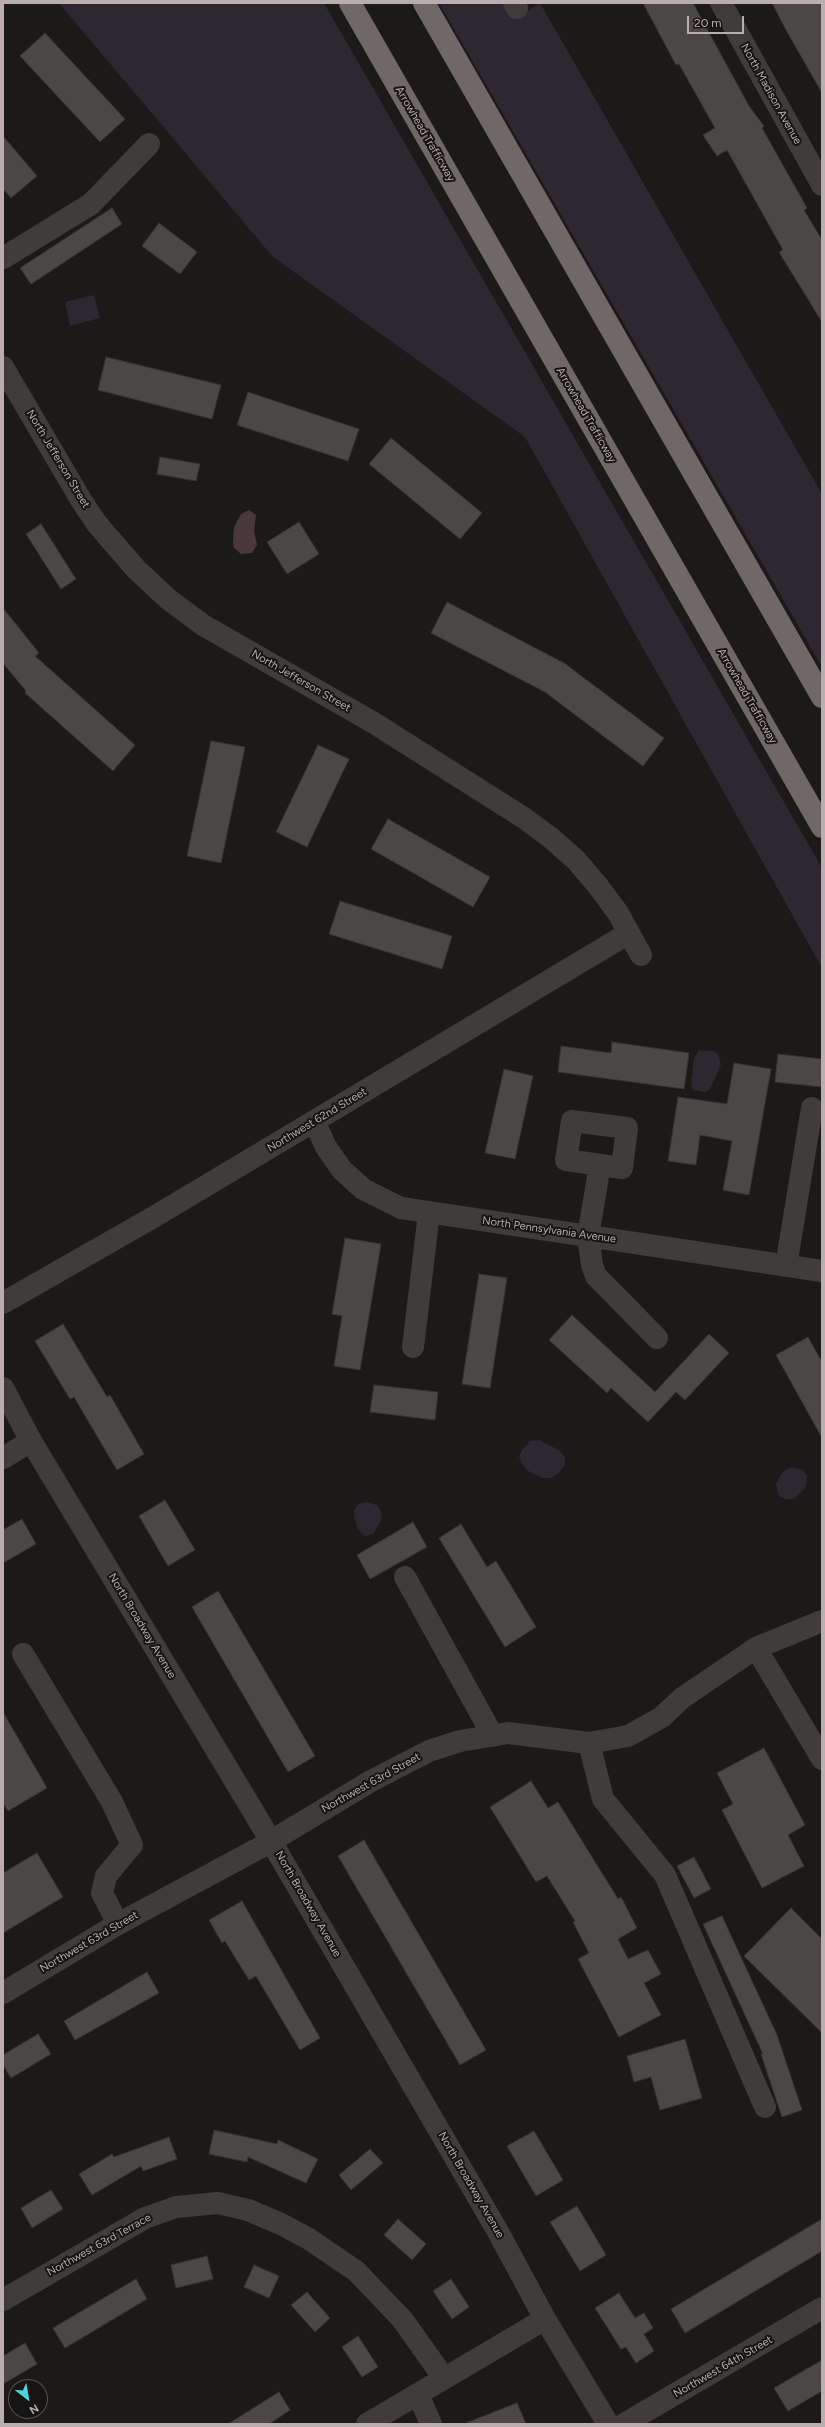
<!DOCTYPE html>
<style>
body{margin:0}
#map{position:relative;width:825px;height:2427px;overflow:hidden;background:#1b1a19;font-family:Figtree,sans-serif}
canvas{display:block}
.frame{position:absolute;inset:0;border:4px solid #b9aead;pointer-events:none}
.north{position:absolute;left:8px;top:2379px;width:40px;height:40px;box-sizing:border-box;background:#161514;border:1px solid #575251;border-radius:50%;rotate:149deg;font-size:11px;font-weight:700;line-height:16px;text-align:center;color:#b9aead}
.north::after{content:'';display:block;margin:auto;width:14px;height:18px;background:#4bd5e2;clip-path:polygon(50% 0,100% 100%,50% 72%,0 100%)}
.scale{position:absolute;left:687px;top:16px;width:57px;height:18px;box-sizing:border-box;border:2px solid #b9aead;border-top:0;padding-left:5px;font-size:12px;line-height:14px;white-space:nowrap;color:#b9aead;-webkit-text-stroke:3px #161514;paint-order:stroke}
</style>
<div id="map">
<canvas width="825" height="2427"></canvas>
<div class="frame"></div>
<div class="north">N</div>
<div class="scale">20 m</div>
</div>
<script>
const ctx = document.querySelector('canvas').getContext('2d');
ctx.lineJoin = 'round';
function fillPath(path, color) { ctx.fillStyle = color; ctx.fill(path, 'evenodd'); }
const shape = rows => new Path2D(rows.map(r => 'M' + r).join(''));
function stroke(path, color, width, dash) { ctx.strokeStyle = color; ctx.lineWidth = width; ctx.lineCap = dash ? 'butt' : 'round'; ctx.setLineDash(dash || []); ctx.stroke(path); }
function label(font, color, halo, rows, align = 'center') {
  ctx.font = font + ' Figtree,sans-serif'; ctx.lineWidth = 4; ctx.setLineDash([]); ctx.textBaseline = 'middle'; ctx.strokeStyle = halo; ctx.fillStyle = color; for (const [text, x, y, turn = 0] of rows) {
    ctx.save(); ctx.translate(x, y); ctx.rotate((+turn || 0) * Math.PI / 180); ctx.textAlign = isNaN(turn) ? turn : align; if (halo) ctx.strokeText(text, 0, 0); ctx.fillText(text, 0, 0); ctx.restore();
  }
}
fillPath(shape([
 [59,3,324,3,822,868,822,968,525,437,273,257],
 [439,3,505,3,516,18,540,3,822,494,822,667],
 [94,295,100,318,70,326,65,302],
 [699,1050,715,1051,719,1056,721,1065,710,1089,706,1092,693,1090,691,1084,694,1059],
 [540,1440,560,1451,565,1457,565,1465,558,1474,551,1478,543,1478,528,1471,522,1464,519,1457,522,1450,530,1441],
 [790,1467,803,1470,807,1476,806,1487,794,1499,785,1499,779,1496,776,1484,782,1473],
 [365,1502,377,1505,382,1513,381,1520,374,1533,367,1536,363,1535,358,1529,354,1517,354,1510,358,1504]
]), '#2c2730');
fillPath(shape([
 [249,510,256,515,254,531,257,545,252,553,241,554,234,548,233,543,234,527,241,514]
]), '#49393b');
const building = shape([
 [643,3,693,3,749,106,764,126,762,128,807,208,804,210,822,240,822,322,779,252,783,250,727,150,717,156,703,135,715,128,679,64,676,65,643,3],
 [772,3,822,3,822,93,786,30,772,3],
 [45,33,125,119,100,142,20,56,45,33],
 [3,136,37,176,11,198,3,189,3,136],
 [112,208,122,224,31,284,20,268,112,208],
 [159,223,197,252,180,274,142,246,159,223],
 [106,357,221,385,212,419,98,390,106,357],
 [248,392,359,429,348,461,237,425,248,392],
 [391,438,482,513,460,539,369,464,391,438],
 [160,457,200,464,196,481,157,474,160,457],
 [299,522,319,554,287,574,267,542,299,522],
 [41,524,76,579,61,589,26,534,41,524],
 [447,602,564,663,664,738,643,766,545,692,431,633,447,602],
 [3,608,39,653,35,656,135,745,113,771,25,693,26,691,3,663,3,608],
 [211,741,245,747,221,863,187,856,211,741],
 [318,745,349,759,307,847,276,832,318,745],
 [388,819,490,877,473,907,371,849,388,819],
 [340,901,452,936,442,969,329,934,340,901],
 [612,1042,689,1053,684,1089,558,1072,561,1046,611,1053,612,1042],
 [778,1054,822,1059,822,1087,775,1082,778,1054],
 [734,1063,771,1069,749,1195,723,1190,732,1141,700,1135,696,1165,668,1161,678,1097,727,1104,734,1063],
 [504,1069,533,1076,515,1159,485,1153,504,1069],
 [345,1238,381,1244,360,1370,334,1366,342,1316,332,1314,345,1238],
 [479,1274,507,1278,490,1388,462,1384,479,1274],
 [572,1315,655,1392,709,1334,729,1353,685,1400,676,1392,648,1422,611,1388,607,1393,549,1340,572,1315],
 [63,1324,107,1397,110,1395,144,1454,117,1470,74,1397,70,1399,35,1341,63,1324],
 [808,1337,822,1362,822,1438,776,1355,808,1337],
 [374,1385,438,1392,435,1420,370,1412,374,1385],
 [165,1500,195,1550,168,1566,139,1516,165,1500],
 [22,1519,36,1544,3,1563,3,1530,22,1519],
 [413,1522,427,1547,370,1579,357,1555,413,1522],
 [461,1524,487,1567,496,1561,536,1627,505,1647,439,1538,461,1524],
 [218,1591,315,1756,288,1772,192,1607,218,1591],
 [3,1712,47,1788,8,1811,3,1803,3,1712],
 [764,1748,805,1825,788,1835,804,1866,762,1888,722,1810,733,1804,717,1773,764,1748],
 [531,1781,548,1808,558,1802,618,1899,621,1897,637,1928,618,1939,628,1959,648,1950,661,1974,644,1983,661,2015,619,2037,578,1959,589,1953,573,1922,575,1921,547,1876,536,1882,490,1807,531,1781],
 [364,1840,486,2050,460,2065,338,1856,364,1840],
 [37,1853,63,1897,3,1933,3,1873,37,1853],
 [694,1857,711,1889,694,1898,677,1866,694,1857],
 [242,1901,320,2038,300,2050,256,1976,249,1980,225,1941,222,1943,209,1920,242,1901],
 [791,1908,822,1939,822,2033,744,1956,791,1908],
 [722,1916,777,2035,802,2110,782,2117,761,2054,763,2054,703,1924,722,1916],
 [147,1972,159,1993,75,2040,64,2021,147,1972],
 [38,2034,51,2054,11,2078,3,2065,3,2055,38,2034],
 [685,2039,702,2098,660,2110,651,2077,634,2082,627,2056,685,2039],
 [214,2130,277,2144,278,2140,318,2159,306,2183,248,2157,247,2162,209,2154,214,2130],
 [534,2131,563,2180,536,2196,507,2146,534,2131],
 [169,2137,177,2159,143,2171,141,2166,92,2195,79,2174,112,2154,114,2157,169,2137],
 [370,2149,383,2163,351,2190,339,2175,370,2149],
 [51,2190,63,2209,32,2228,21,2208,51,2190],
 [577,2206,606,2255,580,2271,550,2222,577,2206],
 [398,2219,426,2244,412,2260,384,2235,398,2219],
 [822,2219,822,2251,685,2333,671,2309,822,2219],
 [207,2256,213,2279,176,2288,171,2265,207,2256],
 [254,2265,279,2276,269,2298,244,2287,254,2265],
 [136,2279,147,2299,65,2348,53,2328,136,2279],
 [451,2279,469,2307,452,2319,433,2291,451,2279],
 [307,2292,330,2318,315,2332,291,2305,307,2292],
 [619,2293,635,2318,644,2313,653,2328,644,2334,654,2351,636,2363,626,2347,621,2349,595,2308,619,2293],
 [358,2336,378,2367,362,2377,342,2347,358,2336],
 [25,2343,37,2364,3,2384,3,2356,25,2343],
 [822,2360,822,2391,788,2411,774,2388,822,2360],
 [279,2392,290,2410,269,2424,228,2424,279,2392],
 [517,2403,526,2424,467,2424,466,2423,517,2403]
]);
fillPath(building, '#4b4746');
stroke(building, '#373533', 1);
stroke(shape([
 [514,3,517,8],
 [721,3,822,185],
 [3,258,91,204,149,144],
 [3,367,81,500,97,524,136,569,168,599,203,625,374,723,524,818,551,838,576,860,598,886,618,913,641,955],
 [314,1121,326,1147,342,1170,363,1189,401,1208,822,1271],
 [572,1121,627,1128,622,1168,566,1160,572,1121],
 [600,1165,588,1236,592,1265,596,1276,657,1338],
 [786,1266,812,1108],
 [3,1303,152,1218,629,933],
 [413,1347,429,1213],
 [3,1388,31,1441,271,1841,497,2230,545,2319,608,2424],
 [3,1458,31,1441],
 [405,1577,493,1736],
 [756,1648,822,1759],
 [23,1654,112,1802,132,1845,106,1876,102,1893,118,1924],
 [589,1743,603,1799,665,1875,765,2107],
 [3,1993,118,1924,263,1846,371,1781,429,1751,460,1741,508,1733,589,1743,628,1736,662,1717,682,1698,756,1648,822,1621],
 [3,2300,145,2218,176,2207,218,2203,248,2210,281,2224,309,2239,356,2271,402,2319,444,2378],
 [418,2394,431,2424],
 [367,2424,545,2319],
 [624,2424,822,2308]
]), '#403c3b', 22);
stroke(shape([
 [350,3,822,827],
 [424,3,822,697]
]), '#706867', 22);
label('11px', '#b9aead', '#161514', [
 ["North Madison Avenue",771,94,61],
 ["Arrowhead Trafficway",425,134,60],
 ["Arrowhead Trafficway",586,415,60],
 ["North Jefferson Street",58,459,59],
 ["North Jefferson Street",301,681,30],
 ["Arrowhead Trafficway",747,696,60],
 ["Northwest 62nd Street",317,1120,-31],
 ["North Pennsylvania Avenue",549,1230,8],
 ["North Broadway Avenue",142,1626,59],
 ["Northwest 63rd Street",371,1783,-29],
 ["North Broadway Avenue",308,1904,60],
 ["Northwest 63rd Street",89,1942,-30],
 ["North Broadway Avenue",471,2185,60],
 ["Northwest 63rd Terrace",99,2245,-29],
 ["Northwest 64th Street",723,2367,-30]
]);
</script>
